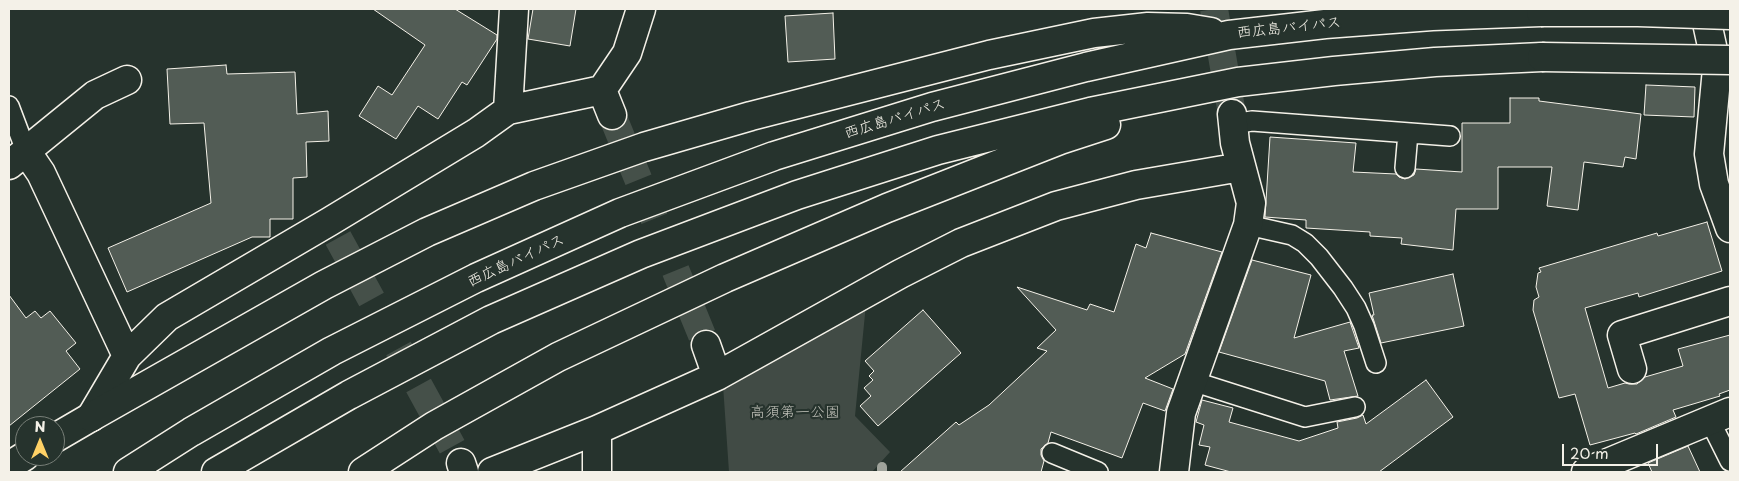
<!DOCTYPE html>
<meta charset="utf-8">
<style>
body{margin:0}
#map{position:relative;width:1739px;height:481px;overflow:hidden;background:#26332d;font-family:"Playpen Sans",sans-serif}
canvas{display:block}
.frame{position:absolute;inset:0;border:10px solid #f4f1e8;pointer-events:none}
.north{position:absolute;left:15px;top:416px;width:50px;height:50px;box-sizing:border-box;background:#26332d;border:1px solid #787f78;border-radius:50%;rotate:0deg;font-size:14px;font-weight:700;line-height:20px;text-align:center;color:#f4f1e8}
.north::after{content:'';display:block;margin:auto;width:18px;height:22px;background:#ffd166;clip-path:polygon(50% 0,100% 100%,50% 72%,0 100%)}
.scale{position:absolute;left:1562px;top:444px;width:96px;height:22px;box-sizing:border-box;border:2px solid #f4f1e8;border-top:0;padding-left:6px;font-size:15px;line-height:18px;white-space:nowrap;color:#f4f1e8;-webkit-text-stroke:4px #26332d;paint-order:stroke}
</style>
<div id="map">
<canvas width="1739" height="481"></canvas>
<div class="frame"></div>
<div class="north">N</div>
<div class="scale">20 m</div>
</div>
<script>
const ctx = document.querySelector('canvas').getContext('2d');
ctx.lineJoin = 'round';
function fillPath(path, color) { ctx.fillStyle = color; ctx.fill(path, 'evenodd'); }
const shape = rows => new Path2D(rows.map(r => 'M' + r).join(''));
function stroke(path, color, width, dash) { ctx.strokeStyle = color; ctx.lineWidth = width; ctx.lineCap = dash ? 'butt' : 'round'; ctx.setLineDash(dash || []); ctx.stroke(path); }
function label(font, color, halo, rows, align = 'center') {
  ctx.font = font + ' "Playpen Sans","Klee One",sans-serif'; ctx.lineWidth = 4.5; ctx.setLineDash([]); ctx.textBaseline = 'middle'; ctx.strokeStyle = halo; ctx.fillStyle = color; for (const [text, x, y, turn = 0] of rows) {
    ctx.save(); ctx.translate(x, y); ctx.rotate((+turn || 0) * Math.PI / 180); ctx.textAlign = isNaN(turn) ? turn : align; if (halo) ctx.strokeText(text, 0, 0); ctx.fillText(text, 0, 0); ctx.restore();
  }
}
fillPath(shape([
 [866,304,855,416,890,452,872,472,729,472,723,385]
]), '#414b45');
stroke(shape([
 [882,472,882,467]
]), '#9fa39b', 10);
const building = shape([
 [373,9,455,9,497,35,497,39,467,85,462,82,438,119,418,106,396,139,359,116,378,86,392,95,425,45,373,9],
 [533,9,576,9,570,46,528,39,533,9],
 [833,13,835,59,788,62,785,16,833,13],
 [226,65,227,74,295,72,297,114,328,111,329,141,306,142,307,177,293,178,293,219,270,219,270,237,252,237,127,292,108,248,211,203,204,123,170,124,167,69,226,65],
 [1646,85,1695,87,1694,117,1644,115,1646,85],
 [1510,98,1539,98,1539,101,1641,114,1636,159,1625,157,1623,167,1584,162,1578,210,1547,206,1552,167,1498,167,1498,209,1456,209,1453,250,1401,244,1402,238,1370,236,1370,232,1306,228,1306,220,1265,217,1270,137,1356,143,1353,172,1396,174,1399,177,1405,179,1414,175,1416,169,1462,172,1462,123,1510,123,1510,98],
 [1707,222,1722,271,1639,297,1638,293,1585,308,1608,388,1625,383,1629,384,1637,384,1645,377,1683,366,1678,349,1730,335,1730,390,1719,394,1720,396,1673,410,1676,417,1636,434,1635,433,1590,445,1575,394,1559,398,1533,310,1534,300,1539,297,1536,287,1538,273,1541,272,1539,268,1657,233,1658,236,1707,222],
 [1151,233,1222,252,1185,354,1145,378,1173,389,1165,411,1143,403,1122,458,1051,432,1048,443,1041,449,1041,455,1044,461,1041,472,900,472,956,422,959,425,989,405,1047,351,1037,348,1056,330,1017,287,1087,310,1090,304,1114,312,1136,244,1146,248,1151,233],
 [1252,260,1311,275,1294,338,1350,322,1359,348,1344,351,1358,396,1330,400,1325,381,1219,352,1252,260],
 [1453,274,1464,326,1381,343,1372,315,1374,315,1369,293,1453,274],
 [9,295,26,318,35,311,41,318,50,311,76,343,66,351,80,369,9,426,9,295],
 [923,310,961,353,878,426,860,406,871,396,864,388,873,380,869,376,874,371,865,361,923,310],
 [1426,380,1453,417,1379,472,1231,472,1205,465,1210,447,1199,445,1204,425,1196,422,1202,400,1233,408,1229,422,1299,441,1338,428,1337,422,1357,418,1363,415,1366,424,1426,380],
 [1688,446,1700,472,1652,472,1648,463,1688,446]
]);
fillPath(building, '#525c55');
stroke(building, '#f4f1e8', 1);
stroke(shape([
 [1214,9,1232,114],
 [612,115,706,345],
 [338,238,461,463]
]), '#455049', 28, [28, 14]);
const service = shape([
 [9,106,26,151],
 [1233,124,1252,121,1450,136],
 [1405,168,1408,133],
 [1248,225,1292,235,1305,243,1319,257,1343,288,1356,308,1364,326,1376,363],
 [1192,381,1305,417,1355,407],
 [1710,421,1730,461],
 [1052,453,1098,472]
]);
const minor = shape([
 [1704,9,1717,69,1709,154,1714,184,1730,228],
 [602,90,612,115],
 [508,110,514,9],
 [26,151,41,173,127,356],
 [9,165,95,95,127,80],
 [706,345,717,376],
 [1632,369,1622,335,1730,301],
 [91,417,127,356,167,317,329,222,476,133,508,110,602,90,627,53,641,9],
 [461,463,464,472],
 [492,472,597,430,717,376,900,274,961,243,1056,206,1136,185,1241,167],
 [597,472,597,430],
 [1174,472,1181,413,1248,225,1251,203,1235,143,1232,114],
 [1586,472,1730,412]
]);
const tertiary = shape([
 [55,438,91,417],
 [9,466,25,456]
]);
const motorway = shape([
 [91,417,324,285,427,232,534,186,644,147,751,116,989,55,1094,33,1148,27,1187,28,1211,32],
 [128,472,191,432,332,351,476,278,620,213,774,156,932,107,1086,67,1229,35,1325,24,1432,16,1541,12],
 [216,472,349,395,491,320,641,254,797,195,938,150,1090,112,1238,82,1334,71,1435,62,1542,57],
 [363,472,434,426,558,357,725,278,887,208,1060,140,1106,125]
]);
stroke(service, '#f4f1e8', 22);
stroke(minor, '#f4f1e8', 31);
stroke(tertiary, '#f4f1e8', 31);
stroke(motorway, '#f4f1e8', 31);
stroke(service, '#26332d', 19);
stroke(minor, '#26332d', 28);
stroke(tertiary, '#26332d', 28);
stroke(motorway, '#26332d', 28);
const motorwayBridge = shape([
 [1541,12,1638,12,1730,15],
 [1542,57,1730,60]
]);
stroke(motorwayBridge, '#f4f1e8', 31, []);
stroke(motorwayBridge, '#26332d', 28);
label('15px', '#f4f1e8', '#26332d', [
 ["西広島バイパス",1289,28,-6],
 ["西広島バイパス",895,119,-17],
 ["西広島バイパス",516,261,-25]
]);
label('15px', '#bebfb7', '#26332d', [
 ["高須第一公園",795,413]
]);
</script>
